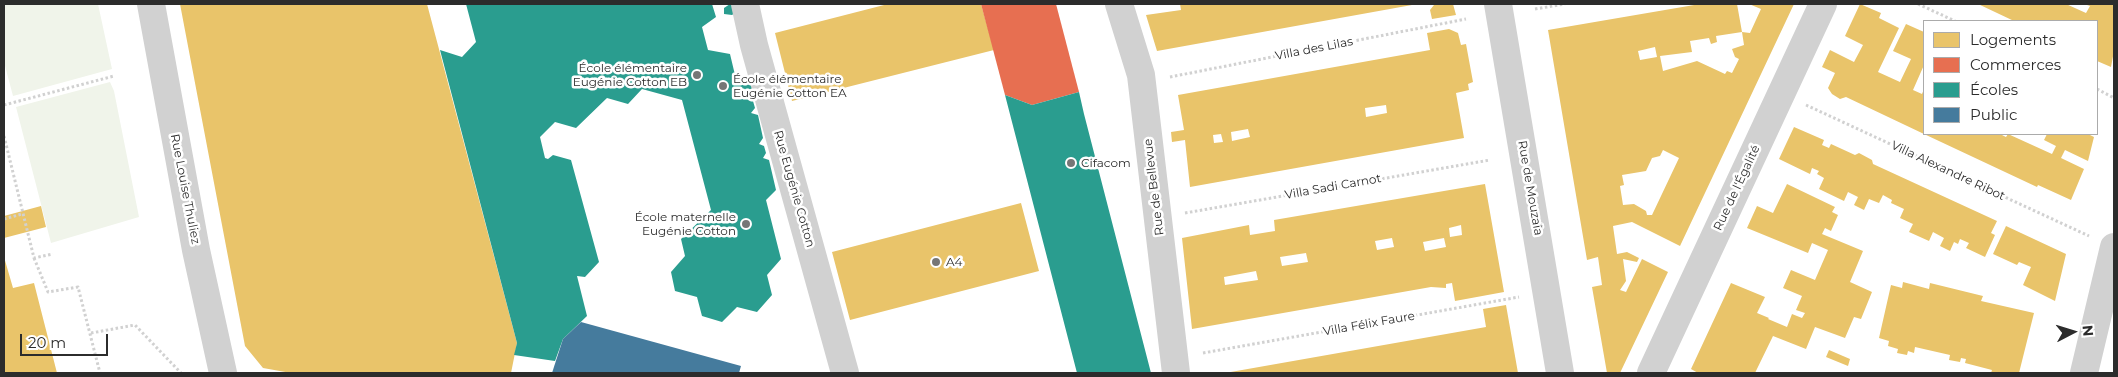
<!DOCTYPE html>
<meta charset="utf-8">
<style>
body{margin:0}
#map{position:relative;width:2118px;height:377px;overflow:hidden;background:#fff;font-family:Montserrat,sans-serif}
canvas{display:block}
.frame{position:absolute;inset:0;border:5px solid #2c2c2c;pointer-events:none}
.legend{position:absolute;left:1923px;top:20px;width:175px;height:115px;box-sizing:border-box;background:#fff;border:1px solid #ababab;margin:0;padding:6px 9px;list-style:none;font-size:15px;color:#2c2c2c}
.legend li{display:flex;align-items:center;gap:10px;height:25px}
.legend b{width:25px;border:1px solid #ababab}
.north{position:absolute;left:2048px;top:307px;width:50px;height:50px;-webkit-text-stroke:4px #fff;paint-order:stroke;rotate:85deg;font-size:14px;font-weight:700;line-height:20px;text-align:center;color:#2c2c2c}
.north::after{content:'';display:block;margin:auto;width:18px;height:22px;background:#2c2c2c;clip-path:polygon(50% 0,100% 100%,50% 72%,0 100%)}
.scale{position:absolute;left:20px;top:334px;width:88px;height:22px;box-sizing:border-box;border:2px solid #2c2c2c;border-top:0;padding-left:6px;font-size:15px;line-height:18px;white-space:nowrap;color:#2c2c2c;-webkit-text-stroke:4px #fff;paint-order:stroke}
</style>
<div id="map">
<canvas width="2118" height="377"></canvas>
<div class="frame"></div>
<ul class="legend">
<li><b style="height:14px;background:#e9c46a"></b>Logements</li>
<li><b style="height:14px;background:#e76f51"></b>Commerces</li>
<li><b style="height:14px;background:#2a9d8f"></b>Écoles</li>
<li><b style="height:14px;background:#457b9d"></b>Public</li>
</ul>
<div class="north">N</div>
<div class="scale">20 m</div>
</div>
<script>
const ctx = document.querySelector('canvas').getContext('2d');
ctx.lineJoin = 'round';
function fillPath(path, color) { ctx.fillStyle = color; ctx.fill(path, 'evenodd'); }
const shape = rows => new Path2D(rows.map(r => 'M' + r).join(''));
function stroke(path, color, width, dash) { ctx.strokeStyle = color; ctx.lineWidth = width; ctx.lineCap = dash ? 'butt' : 'round'; ctx.setLineDash(dash || []); ctx.stroke(path); }
function label(font, color, halo, rows, align = 'center') {
  ctx.font = font + ' Montserrat,sans-serif'; ctx.lineWidth = 5; ctx.setLineDash([]); ctx.textBaseline = 'middle'; ctx.strokeStyle = halo; ctx.fillStyle = color; for (const [text, x, y, turn = 0] of rows) {
    ctx.save(); ctx.translate(x, y); ctx.rotate((+turn || 0) * Math.PI / 180); ctx.textAlign = isNaN(turn) ? turn : align; if (halo) ctx.strokeText(text, 0, 0); ctx.fillText(text, 0, 0); ctx.restore();
  }
}
fillPath(shape([
 [4,4,98,4,112,69,13,96,4,62],
 [110,82,114,91,139,217,51,243,16,107]
]), '#f0f4ea');
fillPath(shape([
 [180,4,427,4,517,343,511,373,291,373,263,368,245,346],
 [888,4,981,4,994,50,792,101,775,33],
 [1180,4,1412,4,1412,5,1157,51,1146,15,1181,10],
 [1453,4,1456,15,1432,19,1430,10,1434,5],
 [1700,4,1737,4,1742,32,1716,36,1717,42,1711,44,1709,38,1690,41,1692,52,1660,56,1663,71,1697,61,1725,74,1727,71,1732,73,1739,59,1735,57,1732,49,1744,45,1742,32,1750,33,1761,9,1749,4,1794,4,1680,246,1632,222,1613,226,1617,254,1627,252,1639,258,1637,262,1623,259,1626,281,1620,290,1626,292,1642,259,1668,272,1620,373,1607,373,1592,287,1602,285,1598,257,1587,260,1548,30],
 [1655,47,1657,57,1640,60,1638,51],
 [1663,150,1679,158,1652,215,1647,215,1646,211,1634,204,1623,205,1620,186,1624,185,1622,175,1646,171,1652,158,1660,156],
 [1860,4,1881,13,1879,18,1899,28,1878,72,1900,82,1911,59,1893,51,1906,24,1924,32,1924,65,1913,90,1922,94,1924,89,1924,134,1846,97,1840,99,1832,94,1828,88,1835,73,1822,67,1830,50,1854,62,1863,45,1845,36],
 [1978,4,2066,4,2086,13,2090,6,2084,4,2114,4,2114,51,2111,67,2097,61,2097,21,2014,21],
 [1449,29,1458,33,1461,45,1466,44,1473,82,1468,84,1469,90,1456,93,1464,138,1190,187,1185,140,1172,142,1171,132,1184,130,1178,95,1430,50,1427,33],
 [1386,105,1387,113,1366,117,1365,108],
 [1248,129,1250,137,1232,141,1231,132],
 [1221,134,1223,142,1214,143,1213,135],
 [1794,127,1824,140,1822,145,1829,148,1831,144,1855,155,1859,153,1872,160,1873,164,1997,221,1991,233,1995,235,1985,257,1966,248,1969,243,1960,239,1958,244,1954,242,1950,251,1940,246,1944,238,1933,232,1929,241,1909,232,1913,224,1900,218,1904,209,1891,203,1892,200,1883,195,1879,203,1869,199,1864,210,1854,205,1858,197,1848,192,1844,201,1819,189,1824,178,1817,174,1819,171,1812,168,1810,174,1779,159],
 [1924,134,2000,134,2006,137,2008,134,2052,154,2056,146,2044,140,2047,134,2088,134,2094,137,2088,161,2065,150,2061,158,2084,169,2071,200,2038,185,2037,187],
 [1485,184,1504,292,1455,301,1452,283,1446,284,1446,288,1431,287,1192,329,1182,238,1249,225,1250,235,1275,231,1274,220],
 [1461,225,1462,235,1450,237,1449,228],
 [1392,238,1394,247,1377,250,1375,241],
 [1444,238,1446,247,1425,251,1423,242],
 [1306,253,1308,262,1282,266,1280,257],
 [1256,271,1258,280,1225,285,1224,277],
 [1787,184,1835,207,1832,212,1838,215,1831,231,1825,228,1822,234,1863,251,1850,282,1872,292,1861,319,1854,317,1845,338,1815,327,1806,349,1773,336,1755,373,1698,373,1691,369,1731,283,1765,297,1757,313,1769,318,1768,319,1787,327,1792,314,1802,318,1805,313,1796,310,1802,296,1783,288,1791,270,1815,280,1828,250,1812,243,1808,253,1747,228,1757,206,1773,213],
 [1021,203,1039,271,850,320,832,252],
 [41,206,46,227,4,238,4,216],
 [2006,226,2066,254,2055,301,2023,285,2031,267,2019,262,2017,265,1993,254],
 [4,257,13,288,34,283,57,373,4,373],
 [1903,282,1929,289,1930,283,1983,296,1981,301,2034,313,2019,373,1991,373,1992,370,1965,363,1966,359,1961,358,1960,362,1949,360,1950,355,1915,347,1914,353,1908,351,1907,355,1897,353,1898,349,1888,346,1889,341,1879,338,1891,285,1902,288],
 [1506,305,1518,373,1225,373,1486,327,1483,309],
 [1829,350,1850,359,1848,366,1826,357]
]), '#e9c46a');
fillPath(shape([
 [981,4,1056,4,1079,92,1032,105,1005,95]
]), '#e76f51');
fillPath(shape([
 [466,4,712,4,716,17,702,27,708,50,730,54,735,75,754,81,757,96,753,101,755,108,751,113,758,115,763,138,759,144,764,146,766,153,763,158,769,160,776,190,766,200,781,259,767,275,772,295,757,312,737,307,722,322,702,316,697,297,675,291,671,272,685,256,681,239,711,210,682,100,642,89,628,104,607,98,576,128,555,122,540,137,545,158,548,159,553,155,571,160,599,262,585,277,577,276,587,316,563,339,555,361,514,355,517,343,440,50,462,57,476,42],
 [730,4,734,4,736,12,732,15,724,14,724,8],
 [1079,92,1084,114,1151,373,1077,373,1005,95,1032,105]
]), '#2a9d8f');
fillPath(shape([
 [581,322,741,366,739,373,552,373,563,339]
]), '#457b9d');
stroke(shape([
 [1918,4,1955,21],
 [1535,9,1565,4],
 [1170,77,1466,19],
 [2097,89,2114,98],
 [4,105,114,76],
 [1806,105,2089,236],
 [4,136,34,258,53,254],
 [1185,213,1490,160],
 [4,219,22,214],
 [34,258,48,292,78,287,100,373],
 [91,333,135,325,181,373],
 [1203,353,1519,297]
]), '#d1d1d1', 3, [2.5, 2.5]);
stroke(shape([
 [151,4,196,250,223,373],
 [745,4,754,45,845,373],
 [1119,4,1141,75,1176,373],
 [1498,4,1560,373],
 [1651,373,1823,4],
 [2084,373,2114,247]
]), '#d1d1d1', 28);
for (const [x, y, r, color] of [
 [697,75,5,"#767676"],
 [723,86,5,"#767676"],
 [1071,163,5,"#767676"],
 [746,224,5,"#767676"],
 [936,262,5,"#767676"]
]) { const dot = new Path2D(); dot.arc(x, y, r, 0, 2 * Math.PI); ctx.fillStyle = color; ctx.fill(dot); stroke(dot, '#fff', 2); }
label('12px', '#2c2c2c', '#fff', [
 ["Villa des Lilas",1314,49,-11],
 ["Villa Alexandre Ribot",1948,171,25],
 ["Rue de Bellevue",1154,187,-97],
 ["Villa Sadi Carnot",1333,187,-10],
 ["Rue de Mouzaïa",1530,188,80],
 ["Rue de l'Égalité",1737,188,-65],
 ["Rue Louise Thuliez",185,189,79],
 ["Rue Eugénie Cotton",794,189,74],
 ["Villa Félix Faure",1369,324,-10]
]);
label('12px', '#2c2c2c', '#fff', [
 ["École élémentaire",687,68,"right"],
 ["Eugénie Cotton EB",687,82,"right"],
 ["École élémentaire",733,79],
 ["Eugénie Cotton EA",733,93],
 ["Cifacom",1081,163],
 ["École maternelle",736,217,"right"],
 ["Eugénie Cotton",736,231,"right"],
 ["A4",946,262]
], 'left');
</script>
